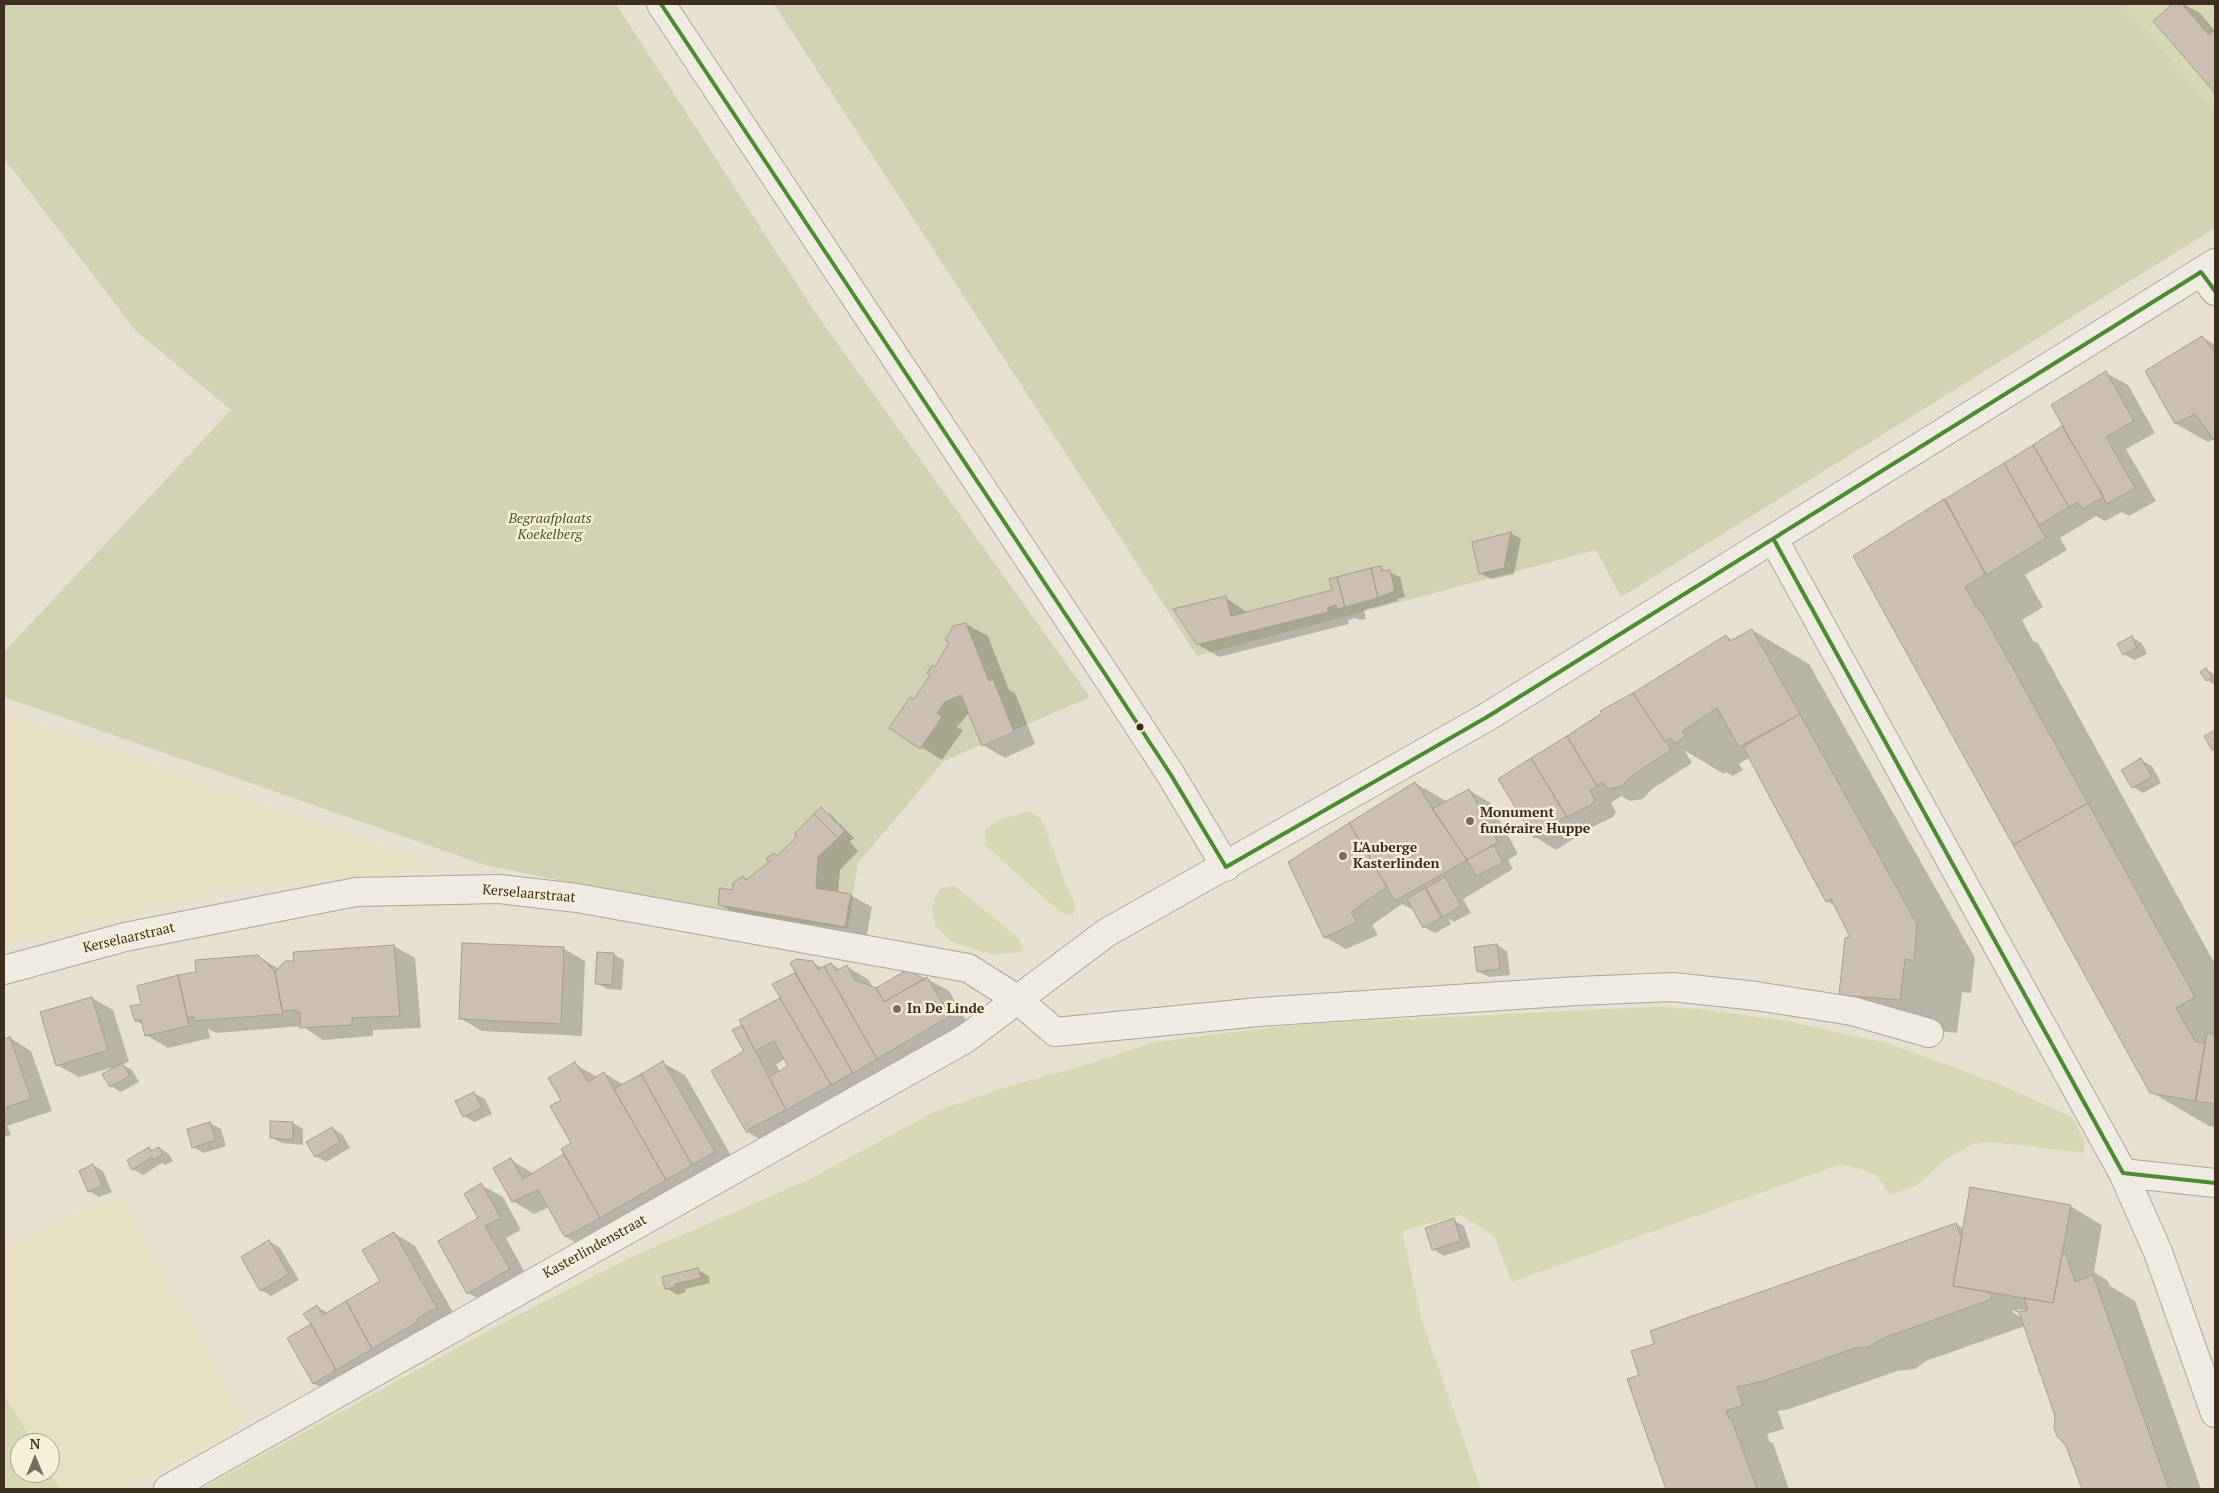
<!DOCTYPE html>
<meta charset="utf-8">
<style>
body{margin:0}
#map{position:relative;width:2219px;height:1493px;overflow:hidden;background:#e7e0d1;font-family:"PT Serif",serif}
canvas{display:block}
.frame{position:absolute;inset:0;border:5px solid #3d2e20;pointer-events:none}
.north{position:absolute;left:10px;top:1433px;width:50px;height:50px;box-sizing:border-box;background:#f7eed8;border:1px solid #ada18e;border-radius:50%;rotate:0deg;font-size:14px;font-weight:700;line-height:20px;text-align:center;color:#3d2e20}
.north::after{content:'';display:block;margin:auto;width:18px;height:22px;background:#786c5e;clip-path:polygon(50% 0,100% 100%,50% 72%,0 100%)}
</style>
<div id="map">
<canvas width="2219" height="1493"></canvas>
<div class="frame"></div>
<div class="north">N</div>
</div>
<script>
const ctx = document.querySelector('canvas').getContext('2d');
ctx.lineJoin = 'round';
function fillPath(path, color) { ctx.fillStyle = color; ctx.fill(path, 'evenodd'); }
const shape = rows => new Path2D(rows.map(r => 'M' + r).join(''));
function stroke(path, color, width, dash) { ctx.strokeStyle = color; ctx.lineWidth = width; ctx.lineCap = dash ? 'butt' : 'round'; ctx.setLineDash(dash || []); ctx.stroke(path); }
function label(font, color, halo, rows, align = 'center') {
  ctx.font = font + ' "PT Serif",serif'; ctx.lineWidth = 5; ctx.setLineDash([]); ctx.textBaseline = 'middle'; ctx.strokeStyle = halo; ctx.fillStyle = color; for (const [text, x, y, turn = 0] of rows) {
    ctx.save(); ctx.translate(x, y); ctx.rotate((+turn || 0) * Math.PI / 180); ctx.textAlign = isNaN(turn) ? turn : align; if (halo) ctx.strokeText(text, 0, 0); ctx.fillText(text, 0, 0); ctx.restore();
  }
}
fillPath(shape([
 [4,712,443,869,235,887,4,945],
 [120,1196,248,1422,123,1489,59,1489,50,1473,50,1443,32,1443,4,1396,4,1244]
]), '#e6dfc2');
fillPath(shape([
 [2123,4,2215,4,2215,110],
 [1023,812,1032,812,1040,818,1046,830,1067,888,1076,906,1072,916,1060,912,985,845,985,830,996,821],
 [955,886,1016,936,1023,946,1020,952,993,955,950,941,936,927,932,912,934,899,941,888],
 [1651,1007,1698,1009,1786,1021,1887,1043,1999,1084,2072,1117,2084,1140,2084,1153,1992,1142,1973,1144,1943,1161,1918,1185,1890,1195,1876,1174,1841,1164,1512,1282,1494,1236,1461,1215,1402,1231,1422,1321,1481,1489,201,1489,501,1324,627,1259,810,1179,934,1112,999,1089,1102,1060,1151,1043,1248,1030,1308,1024],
 [4,1394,33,1443,20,1443,20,1473,50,1473,60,1489,4,1489]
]), '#d6d7b3');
fillPath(shape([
 [4,4,616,4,817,315,1090,697,944,761,858,863,848,929,710,911,485,865,4,697,4,652,231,410,135,330,4,158],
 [774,4,2123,4,2215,110,2215,228,1621,597,1596,550,1197,656]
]), '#d1d1b3');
fillPath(shape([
 [2175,4,2183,4,2200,13,2215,31,2215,91,2155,21],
 [2202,337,2215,345,2215,439,2208,442,2176,424],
 [2106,373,2128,385,2155,433,2126,449,2156,501,2129,516,2122,512,2105,521,2096,516,2060,538,2067,550,2025,575,2043,607,2022,620,2033,641,2038,643,2215,964,2215,1127,2209,1126,2151,1092,1854,557,2064,427],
 [1511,533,1521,539,1514,574,1491,579,1480,573,1473,543],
 [1380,568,1400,577,1405,597,1397,599,1398,601,1364,610,1366,619,1359,620,1355,618,1348,620,1349,624,1219,657,1197,644,1226,598,1248,613,1334,591],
 [966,624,988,636,1009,690,1015,693,1035,744,1005,758,983,745,969,713,957,727,963,730,942,760,891,728,915,701],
 [1752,630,1809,664,1975,958,1971,993,1962,992,1957,1033,1898,1027,1840,994,1851,938,1835,906,1827,901,1750,757,1739,764,1743,770,1733,776,1726,772,1724,774,1684,750,1692,763,1652,789,1643,799,1630,801,1621,796,1611,803,1616,812,1613,817,1573,836,1575,838,1556,850,1535,837,1499,779,1603,714,1602,712,1726,636,1733,641],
 [2131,637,2142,643,2147,654,2134,660,2124,654],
 [2206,669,2215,675,2215,685,2207,680],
 [2141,760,2152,766,2161,783,2143,793,2133,787],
 [1415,783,1448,802,1469,790,1490,803,1518,854,1508,860,1513,869,1463,899,1471,913,1454,922,1448,918,1451,924,1435,933,1424,927,1415,911,1402,904,1372,925,1378,935,1346,949,1325,937],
 [821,809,831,815,854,838,850,842,858,851,840,870,838,893,850,895,872,907,866,939,741,917,719,904,743,878,748,880,778,856,799,836],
 [1497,945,1507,951,1510,975,1489,977,1478,971],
 [394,946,415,958,421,1028,373,1030,373,1036,323,1040,302,1026,217,1033,208,1029,210,1038,168,1048,146,1035,144,1025,136,1021,143,1004,258,956,279,969],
 [564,949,585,961,582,1036,482,1031,460,1018],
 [613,954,624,960,622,990,607,989,597,983],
 [813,963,823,968,831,964,841,970,847,967,868,979,873,988,927,979,949,991,971,1029,769,1145,748,1132,713,1071,746,1052,743,1026,740,1020,782,998,774,985],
 [785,1059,790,1067,780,1072,776,1064],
 [92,998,113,1010,129,1062,122,1064,132,1070,139,1082,121,1092,111,1086,118,1066,79,1077,57,1065],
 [10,1038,31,1051,52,1111,7,1126,11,1135,4,1137,4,1040],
 [663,1063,685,1075,736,1164,588,1249,566,1237,549,1207,534,1214,513,1201,511,1160,534,1174,566,1155,572,1143,562,1100,575,1064,597,1077,604,1073,624,1085],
 [474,1093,485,1099,492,1114,474,1122,464,1116],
 [210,1123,221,1129,226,1146,204,1153,193,1147],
 [293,1123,303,1129,303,1145,282,1143,271,1137],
 [332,1128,342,1134,350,1148,326,1162,316,1156],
 [149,1148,154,1151,159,1148,169,1154,173,1161,165,1165,162,1163,143,1175,133,1169],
 [93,1165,103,1171,112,1192,99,1197,89,1191],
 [481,1185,503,1197,521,1230,506,1238,530,1282,490,1305,468,1293,479,1218],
 [2070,1206,2102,1225,2094,1272,2107,1280,2110,1286,2135,1301,2201,1489,2083,1489,2025,1326,1926,1361,1915,1369,1897,1371,1789,1409,1778,1411,1784,1429,1767,1434,1769,1441,1773,1443,1789,1489,1667,1489,1628,1380,1641,1376,1656,1344,1956,1224,1964,1229],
 [2016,1309,2029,1311,2022,1313],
 [2013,1310,2022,1315,2022,1318,2012,1312],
 [1454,1220,1464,1226,1471,1247,1444,1256,1433,1249],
 [394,1233,415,1246,458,1321,335,1395,313,1383,313,1324,317,1307,328,1313,381,1281],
 [269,1241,280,1248,299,1280,271,1296,261,1290],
 [698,1270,709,1276,710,1283,685,1289,686,1292,677,1295,666,1288]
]), '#0003');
const building = shape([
 [2173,4,2182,4,2209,35,2214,31,2215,33,2215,93,2153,21,2173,4],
 [2202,336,2215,353,2215,441,2195,414,2175,424,2145,371,2202,336],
 [2106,371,2134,421,2106,437,2135,488,2107,504,2051,405,2106,371],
 [2062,426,2104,497,2082,509,2078,502,2069,507,2033,445,2062,426],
 [2033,445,2069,507,2039,525,2004,463,2033,445],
 [2004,463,2046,538,1986,575,1945,499,2004,463],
 [1944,499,1986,574,1965,587,1978,610,1980,609,2088,803,2013,845,1853,556,1944,499],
 [1511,532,1504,568,1479,574,1472,542,1511,532],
 [1381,566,1382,571,1390,570,1395,591,1378,598,1371,568,1381,566],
 [1371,568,1378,598,1345,607,1337,577,1371,568],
 [1337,577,1345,607,1337,609,1336,605,1327,608,1328,612,1197,645,1173,609,1226,596,1231,616,1332,590,1329,579,1337,577],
 [966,623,989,681,993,679,1014,732,982,746,961,695,945,702,937,713,942,717,920,749,889,728,910,697,914,699,930,675,927,673,932,665,935,667,949,642,945,640,953,626,966,623],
 [1752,629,1800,714,1739,747,1717,708,1682,731,1686,736,1674,744,1671,738,1665,741,1633,693,1726,635,1730,641,1752,629],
 [2132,636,2137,648,2123,655,2117,644,2132,636],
 [2206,668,2212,678,2206,681,2200,672,2206,668],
 [1633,693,1671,750,1630,777,1621,787,1607,789,1603,782,1597,786,1567,736,1602,713,1600,711,1633,693],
 [1800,714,1917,924,1914,961,1905,959,1900,1000,1839,995,1845,938,1850,937,1831,899,1826,902,1743,747,1800,714],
 [2215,730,2215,749,2212,750,2204,736,2215,730],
 [1567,736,1597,786,1590,790,1595,800,1591,805,1567,817,1531,758,1567,736],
 [1531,758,1566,816,1534,838,1498,779,1531,758],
 [2141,758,2152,777,2132,788,2121,770,2141,758],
 [1415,782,1467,860,1395,901,1349,823,1415,782],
 [1469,789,1498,842,1467,860,1432,809,1469,789],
 [2088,803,2195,997,2176,1008,2195,1041,2205,1043,2195,1101,2150,1093,2013,845,2088,803],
 [821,807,845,831,838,838,814,814,821,807],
 [814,814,838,838,818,857,816,888,851,894,845,927,718,905,720,888,732,890,733,883,743,876,746,880,769,862,766,859,774,853,777,856,797,836,794,834,814,814],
 [1349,823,1387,887,1351,912,1357,922,1324,938,1288,862,1349,823],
 [1494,845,1503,863,1476,876,1467,860,1494,845],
 [1445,877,1461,906,1443,917,1426,888,1445,877],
 [1425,888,1441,918,1423,928,1407,899,1425,888],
 [462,943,564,947,561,1024,459,1019,462,943],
 [1497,944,1500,969,1477,972,1474,947,1497,944],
 [394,945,400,1016,352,1018,352,1025,300,1028,300,1012,296,1013,296,1010,282,1011,275,972,285,961,294,961,293,952,394,945],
 [597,952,614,953,612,985,595,984,597,952],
 [258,955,275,972,283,1014,194,1021,194,1017,187,1017,178,975,196,972,195,960,258,955],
 [796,959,813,961,818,970,824,966,877,1059,853,1073,790,963,796,959],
 [831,963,836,971,847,965,855,980,876,988,884,1002,927,977,950,1016,877,1059,824,966,831,963],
 [907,970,925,979,884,1002,876,988,907,970],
 [795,973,853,1073,831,1085,772,984,795,973],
 [178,975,189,1026,145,1036,141,1020,135,1021,130,1006,141,1004,137,986,178,975],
 [92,997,108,1050,56,1066,40,1012,92,997],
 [780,998,831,1085,786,1110,769,1077,788,1066,774,1041,755,1051,739,1020,780,998],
 [742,1025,786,1110,749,1129,747,1133,711,1071,744,1051,732,1030,742,1025],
 [2207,1033,2215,1034,2215,1104,2196,1101,2207,1033],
 [10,1037,31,1099,4,1108,4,1039,10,1037],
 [663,1061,715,1152,692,1165,641,1074,663,1061],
 [575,1062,588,1082,604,1072,666,1180,600,1218,561,1149,571,1143,550,1106,561,1100,548,1078,575,1062],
 [122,1063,130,1076,110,1087,102,1074,122,1063],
 [641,1074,692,1165,666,1180,614,1089,641,1074],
 [474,1092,482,1108,463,1117,455,1101,474,1092],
 [270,1121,293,1122,293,1140,270,1138,270,1121],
 [210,1122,216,1140,192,1148,187,1129,210,1122],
 [332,1127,340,1142,315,1157,306,1142,332,1127],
 [149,1147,151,1151,159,1147,163,1154,154,1160,152,1157,132,1170,127,1160,149,1147],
 [564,1154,600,1218,565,1237,538,1190,512,1202,493,1168,511,1158,523,1179,564,1154],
 [93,1164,103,1186,88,1192,79,1171,93,1164],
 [481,1183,501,1218,485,1226,510,1269,467,1294,438,1241,478,1218,464,1194,481,1183],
 [1970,1187,2071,1205,2053,1303,1953,1286,1970,1187],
 [1454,1218,1461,1241,1432,1250,1425,1228,1454,1218],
 [1956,1223,1960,1235,1962,1234,1953,1286,1989,1292,1992,1299,1884,1338,1869,1347,1855,1348,1763,1381,1737,1387,1743,1405,1726,1411,1729,1419,1731,1418,1757,1489,1666,1489,1627,1379,1639,1375,1631,1351,1654,1344,1650,1331,1956,1223],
 [394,1232,438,1310,433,1309,417,1319,417,1322,372,1349,346,1301,380,1281,362,1250,394,1232],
 [269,1240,289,1274,260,1291,241,1257,269,1240],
 [2066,1254,2075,1282,2093,1275,2169,1489,2082,1489,2066,1446,2057,1436,2054,1428,2055,1416,2019,1312,2028,1310,2024,1298,2053,1303,2062,1255,2066,1254],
 [698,1268,701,1278,675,1284,676,1287,665,1289,662,1277,698,1268],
 [346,1301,372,1349,336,1370,311,1324,303,1314,317,1305,323,1315,346,1301],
 [311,1324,336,1370,313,1384,287,1338,311,1324]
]);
fillPath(building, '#cbbfb2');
stroke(building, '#a89c90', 1);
const minor = shape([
 [661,4,1107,677,1171,775,1226,867],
 [2201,272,2215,291],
 [1774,540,2123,1173,2158,1252,2215,1413],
 [4,970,125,937,356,892,499,889,577,898,968,968,1017,999,1055,1032,1259,1012,1577,991,1673,987,1756,996,1852,1011,1929,1033],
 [2123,1173,2215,1183],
 [168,1489,965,1039,1106,933,1487,717,2215,263]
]);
stroke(minor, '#ada599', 30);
stroke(minor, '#efebe3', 28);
stroke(shape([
 [661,4,1107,677,1171,775,1226,867],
 [1774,540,2123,1173,2215,1183],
 [1226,867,1487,717,2201,272,2215,291]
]), '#4c8b33', 4);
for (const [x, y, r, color] of [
 [1140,727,4.5,"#3d2e20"],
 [1470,821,5,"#786c5e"],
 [1343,856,5,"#786c5e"],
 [897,1009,5,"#786c5e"]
]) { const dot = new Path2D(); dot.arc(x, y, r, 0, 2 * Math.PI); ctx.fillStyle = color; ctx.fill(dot); stroke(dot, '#f7eed8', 2); }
label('italic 14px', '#4d5a26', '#f7eed8', [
 ["Begraafplaats",550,519],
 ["Koekelberg",550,535]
]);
label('bold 14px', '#3d2e20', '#f7eed8', [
 ["Monument",1480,813],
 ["funéraire Huppe",1480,829],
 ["L'Auberge",1353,848],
 ["Kasterlinden",1353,864],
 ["In De Linde",907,1009]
], 'left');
label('14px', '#3d2e20', '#f7eed8', [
 ["Kerselaarstraat",529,894,5],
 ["Kerselaarstraat",129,938,-13],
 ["Kasterlindenstraat",595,1247,-29]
]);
</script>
